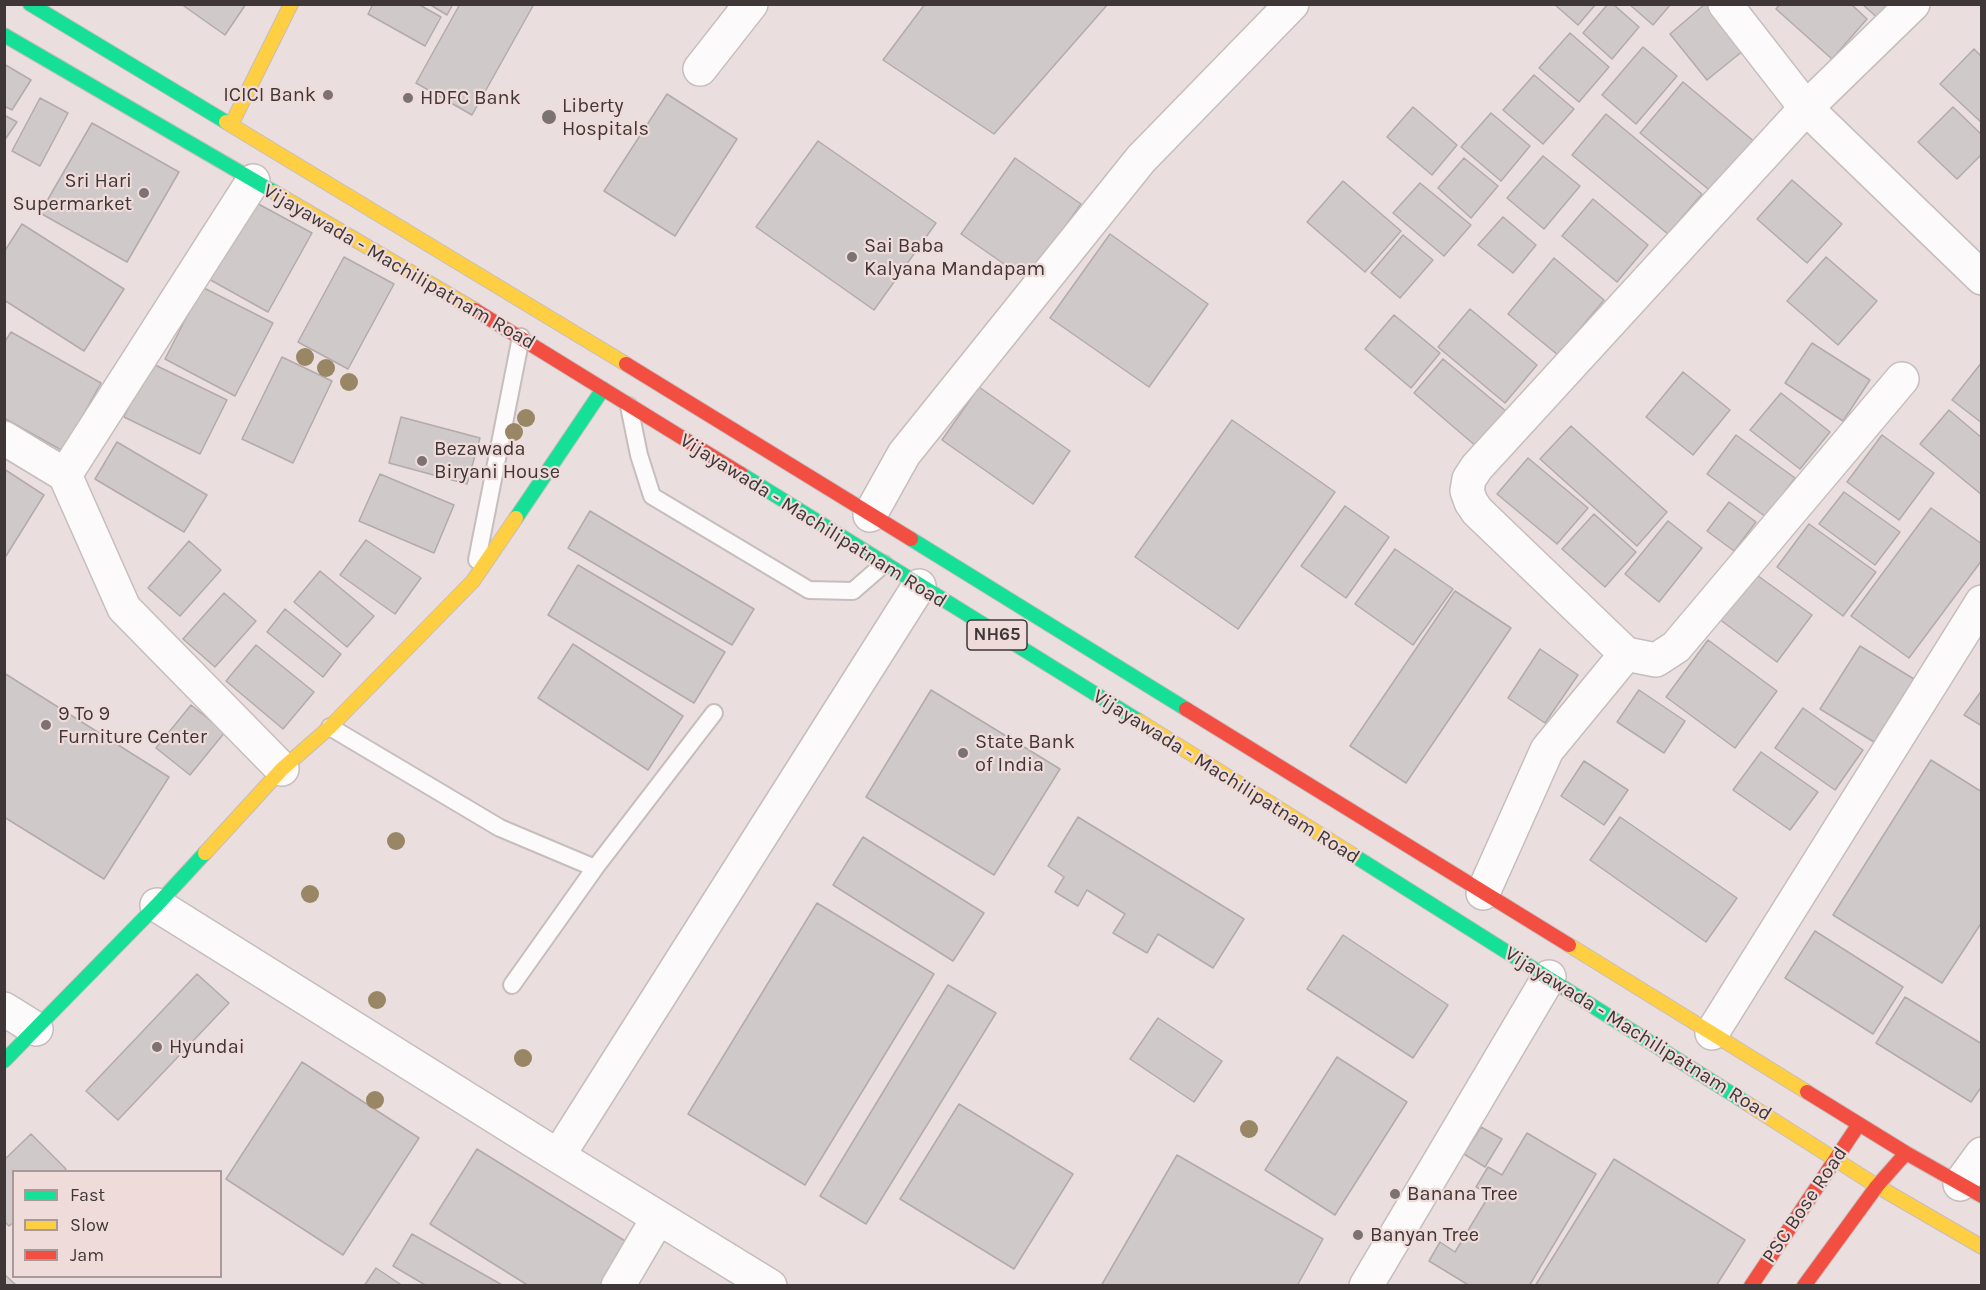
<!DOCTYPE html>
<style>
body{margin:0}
#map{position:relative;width:1986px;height:1290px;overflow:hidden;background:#eadfde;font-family:Karla,sans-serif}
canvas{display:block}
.frame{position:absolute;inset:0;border:6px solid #3f3737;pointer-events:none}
.legend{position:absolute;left:12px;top:1170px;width:210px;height:108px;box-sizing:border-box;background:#efdbd9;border:2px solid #a99998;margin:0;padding:8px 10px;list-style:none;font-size:18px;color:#3f3737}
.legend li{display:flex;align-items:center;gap:12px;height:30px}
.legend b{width:30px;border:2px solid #a99998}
</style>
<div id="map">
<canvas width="1986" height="1290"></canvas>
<div class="frame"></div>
<ul class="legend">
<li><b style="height:8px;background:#16e098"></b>Fast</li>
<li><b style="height:8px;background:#ffcf43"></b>Slow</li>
<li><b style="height:8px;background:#f24e42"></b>Jam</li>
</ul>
</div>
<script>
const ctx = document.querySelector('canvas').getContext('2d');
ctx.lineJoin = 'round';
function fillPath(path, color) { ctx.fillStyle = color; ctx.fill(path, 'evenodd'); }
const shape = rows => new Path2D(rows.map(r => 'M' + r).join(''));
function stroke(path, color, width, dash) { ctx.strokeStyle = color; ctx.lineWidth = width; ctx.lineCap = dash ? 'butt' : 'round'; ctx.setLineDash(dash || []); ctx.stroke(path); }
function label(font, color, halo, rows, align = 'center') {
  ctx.font = font + ' Karla,sans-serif'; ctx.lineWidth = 4.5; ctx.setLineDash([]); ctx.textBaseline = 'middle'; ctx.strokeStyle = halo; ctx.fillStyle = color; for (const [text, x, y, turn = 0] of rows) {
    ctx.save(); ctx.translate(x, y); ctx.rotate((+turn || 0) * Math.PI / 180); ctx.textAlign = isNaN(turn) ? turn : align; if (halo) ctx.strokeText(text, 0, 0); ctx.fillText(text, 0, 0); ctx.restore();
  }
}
const building = shape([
 [181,4,246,4,225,35,181,4],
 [373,4,418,4,441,17,425,46,368,14,373,4],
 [429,4,453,4,447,15,429,4],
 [460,4,534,4,472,115,416,83,460,4],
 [925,4,1108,4,994,134,883,60,925,4],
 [1554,4,1596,4,1578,25,1554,4],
 [1608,4,1613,4,1639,27,1612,59,1583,33,1608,4],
 [1629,4,1671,4,1653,25,1629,4],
 [1705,4,1715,4,1749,46,1707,80,1670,34,1705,4],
 [1780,4,1851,4,1867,19,1832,59,1776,9,1780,4],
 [1862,4,1894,4,1880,20,1862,4],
 [1570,33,1609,67,1579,102,1539,68,1570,33],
 [1643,47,1677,76,1636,124,1602,95,1643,47],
 [1974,49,1982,57,1982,123,1940,84,1974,49],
 [4,64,31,80,12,110,4,106,4,64],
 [1534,75,1574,109,1543,144,1503,110,1534,75],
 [1683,82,1756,143,1713,193,1640,133,1683,82],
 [667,94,737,139,675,236,604,191,667,94],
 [40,98,68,113,40,166,12,151,40,98],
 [1413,107,1457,145,1432,175,1387,137,1413,107],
 [1953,107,1982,135,1982,154,1957,179,1918,142,1953,107],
 [1491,113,1530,146,1501,181,1461,147,1491,113],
 [1606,114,1702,194,1668,234,1572,155,1606,114],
 [4,115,17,122,4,141,4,115],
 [92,123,179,172,127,262,40,213,92,123],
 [818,141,936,223,874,310,756,227,818,141],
 [1543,156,1580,186,1544,229,1507,198,1543,156],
 [1015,158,1081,204,1027,280,961,234,1015,158],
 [1464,158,1498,186,1471,218,1438,188,1464,158],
 [1792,180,1842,224,1807,263,1757,219,1792,180],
 [1343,181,1401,231,1365,272,1307,222,1343,181],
 [1420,183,1471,225,1444,256,1393,213,1420,183],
 [1593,199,1648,245,1617,282,1562,236,1593,199],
 [251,200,312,233,268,312,207,278,251,200],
 [1503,217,1536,245,1513,273,1478,245,1503,217],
 [22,224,124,289,84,351,4,300,4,252,22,224],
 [1110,234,1208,304,1149,387,1050,318,1110,234],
 [1403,235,1433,260,1400,298,1371,273,1403,235],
 [344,257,394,284,348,369,298,342,344,257],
 [1826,257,1877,301,1838,345,1787,301,1826,257],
 [1554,258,1604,300,1558,355,1508,314,1554,258],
 [202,287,273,323,235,396,165,359,202,287],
 [1470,309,1537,365,1505,403,1438,347,1470,309],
 [1394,315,1440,353,1411,388,1365,349,1394,315],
 [11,332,101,383,63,451,4,418,4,343,11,332],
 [1812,343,1870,380,1843,421,1785,383,1812,343],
 [282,357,332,381,293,463,242,439,282,357],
 [1443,359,1507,412,1477,447,1414,393,1443,359],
 [1982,362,1982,423,1952,400,1982,362],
 [151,363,227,400,200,454,124,417,151,363],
 [1683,372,1730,410,1693,455,1646,417,1683,372],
 [979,387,1070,451,1033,504,942,440,979,387],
 [1781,393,1830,432,1800,469,1750,430,1781,393],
 [1949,410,1982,438,1982,495,1920,444,1949,410],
 [401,417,480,438,467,484,389,463,401,417],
 [1232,420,1335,492,1238,629,1135,557,1232,420],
 [1571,426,1667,512,1637,546,1540,459,1571,426],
 [1736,435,1795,478,1766,517,1707,474,1736,435],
 [1882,435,1934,473,1899,520,1847,482,1882,435],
 [117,442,207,495,184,532,95,479,117,442],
 [1528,458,1588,508,1557,544,1497,494,1528,458],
 [4,469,44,495,6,556,4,555,4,469],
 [380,474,454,505,434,553,359,521,380,474],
 [1844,492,1900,532,1875,565,1819,524,1844,492],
 [1729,502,1756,522,1734,551,1707,531,1729,502],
 [1345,506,1389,537,1346,598,1301,566,1345,506],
 [1931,508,1982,544,1982,560,1909,658,1851,616,1931,508],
 [590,511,754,609,732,645,568,548,590,511],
 [1594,514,1636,552,1605,587,1562,549,1594,514],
 [1668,521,1702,548,1659,602,1625,574,1668,521],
 [1809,524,1876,572,1843,616,1777,567,1809,524],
 [366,540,421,578,395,614,340,575,366,540],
 [189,541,221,570,180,616,148,588,189,541],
 [1395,549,1453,589,1413,645,1355,604,1395,549],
 [578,565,725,652,694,703,548,615,578,565],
 [320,571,374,616,347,647,294,602,320,571],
 [1754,573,1812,615,1777,662,1719,619,1754,573],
 [1455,591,1511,628,1406,783,1350,746,1455,591],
 [224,593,256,621,215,667,183,639,224,593],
 [285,609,341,654,323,677,267,632,285,609],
 [1708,640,1777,691,1735,748,1666,697,1708,640],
 [573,644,683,716,648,770,538,698,573,644],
 [256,645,314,692,283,729,226,681,256,645],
 [1860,646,1914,679,1874,742,1820,709,1860,646],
 [1540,649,1578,675,1545,723,1508,698,1540,649],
 [4,673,169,777,104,879,4,817,4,673],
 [931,690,1060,769,994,875,866,797,931,690],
 [1639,690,1685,721,1664,753,1617,722,1639,690],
 [1982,690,1982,726,1964,715,1982,690],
 [191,705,225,732,190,775,156,748,191,705],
 [1803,708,1863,750,1835,790,1775,748,1803,708],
 [1761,752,1818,792,1790,830,1733,790,1761,752],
 [1931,760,1982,792,1982,922,1942,983,1833,915,1931,760],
 [1584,761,1628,790,1604,825,1561,796,1584,761],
 [1078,817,1244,919,1213,968,1158,934,1147,953,1113,933,1125,914,1087,890,1078,906,1055,892,1064,877,1048,866,1078,817],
 [1620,817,1737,898,1706,942,1590,860,1620,817],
 [863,837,984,913,953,961,833,885,863,837],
 [817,903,934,974,805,1185,688,1114,817,903],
 [1815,931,1903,987,1873,1034,1785,978,1815,931],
 [1343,935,1448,1005,1413,1058,1307,989,1343,935],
 [197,974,229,1003,118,1120,86,1091,197,974],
 [948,985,996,1013,866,1224,820,1196,948,985],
 [1905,997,1982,1044,1982,1086,1971,1102,1876,1043,1905,997],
 [1158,1018,1222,1061,1194,1102,1130,1059,1158,1018],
 [1337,1057,1407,1102,1335,1215,1265,1170,1337,1057],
 [302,1062,419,1138,343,1255,226,1179,302,1062],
 [959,1104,1073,1174,1014,1269,900,1199,959,1104],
 [1481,1127,1502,1139,1485,1167,1464,1154,1481,1127],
 [1527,1133,1596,1174,1529,1286,1470,1286,1429,1261,1440,1242,1455,1252,1490,1194,1476,1187,1488,1167,1502,1175,1527,1133],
 [31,1134,66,1169,63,1172,14,1172,14,1222,9,1226,4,1221,4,1160,31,1134],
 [477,1149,630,1244,603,1286,529,1286,430,1224,477,1149],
 [1177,1155,1323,1239,1297,1286,1101,1286,1177,1155],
 [1614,1159,1745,1240,1716,1286,1535,1286,1614,1159],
 [412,1234,504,1286,427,1286,393,1266,412,1234],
 [376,1268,403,1286,364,1286,376,1268],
 [4,1274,16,1285,15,1286,4,1286,4,1274]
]);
fillPath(building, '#d0c9c9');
stroke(building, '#b2aaab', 1.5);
const lane = shape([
 [629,406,639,455,652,496,809,590,853,591,884,564],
 [477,560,521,337],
 [330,727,500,828,595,868,714,713],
 [512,985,595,868]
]);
const street = shape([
 [1725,4,1806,108,1982,278],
 [700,69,751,4],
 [1902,379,1676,647,1656,660,1626,654,1477,511,1471,502,1467,491,1469,479,1477,467,1806,108,1913,4],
 [4,438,65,475,124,608,282,769],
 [65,475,253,181],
 [870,515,904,454,1141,159,1292,4],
 [1483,893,1547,750,1626,654],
 [157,905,558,1156,770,1286],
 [4,1009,36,1029],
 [1712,1033,1982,602],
 [558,1156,919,586],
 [1960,1184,1982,1154],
 [618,1286,658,1218],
 [1366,1286,1549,977]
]);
const fast = shape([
 [30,4,226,122],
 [4,35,274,192],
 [741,474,1139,721],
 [516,518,603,389],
 [911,539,1186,709],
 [1353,855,1748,1104],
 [4,1061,157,905,205,853]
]);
const slow = shape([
 [226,122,626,364],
 [231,125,291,4],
 [274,192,475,310],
 [1139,721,1353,855],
 [205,853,282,769,330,727,473,581,516,518],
 [1569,945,1807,1092],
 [1748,1104,1877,1186,1982,1247]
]);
const jam = shape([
 [475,310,741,474],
 [626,364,911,539],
 [1186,709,1569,945],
 [1807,1092,1906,1153,1982,1196],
 [1751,1286,1859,1124],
 [1804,1286,1877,1186,1906,1153]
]);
stroke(lane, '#c6bdbd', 20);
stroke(street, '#c6bdbd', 36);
stroke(fast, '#c6bdbd', 16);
stroke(slow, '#c6bdbd', 16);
stroke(jam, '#c6bdbd', 16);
stroke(lane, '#fcfafa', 16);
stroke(street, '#fcfafa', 33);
stroke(fast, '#16e098', 14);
stroke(slow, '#ffcf43', 14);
stroke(jam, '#f24e42', 14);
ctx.fillStyle = '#988664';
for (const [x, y] of [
 [305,357],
 [326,368],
 [349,382],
 [526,418],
 [514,432],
 [396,841],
 [310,894],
 [377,1000],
 [523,1058],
 [375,1100],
 [1249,1129]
]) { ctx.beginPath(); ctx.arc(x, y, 9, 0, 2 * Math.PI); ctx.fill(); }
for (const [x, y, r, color] of [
 [328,95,6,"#7b7271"],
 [408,98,6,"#7b7271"],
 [549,117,8,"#7b7271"],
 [144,193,6,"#7b7271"],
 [852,257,6,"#7b7271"],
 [422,461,6,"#7b7271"],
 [46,725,6,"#7b7271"],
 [963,753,6,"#7b7271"],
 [157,1047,6,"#7b7271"],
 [1395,1194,6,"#7b7271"],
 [1358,1235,6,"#7b7271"]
]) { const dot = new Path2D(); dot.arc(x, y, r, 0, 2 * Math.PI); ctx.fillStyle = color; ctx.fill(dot); stroke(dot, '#efdbd9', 2); }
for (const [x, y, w] of [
 [997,635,60]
]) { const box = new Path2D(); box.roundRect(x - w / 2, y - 15, w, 30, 4.5); ctx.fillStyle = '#efdbd9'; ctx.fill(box); stroke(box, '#3f3737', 1.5); }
label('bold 18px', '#3f3737', null, [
 ["NH65",997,635]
]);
label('20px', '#3f3737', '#efdbd9', [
 ["ICICI Bank",316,95,"right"],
 ["HDFC Bank",420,98],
 ["Liberty",562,106],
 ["Hospitals",562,129],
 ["Sri Hari",132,181,"right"],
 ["Supermarket",132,204,"right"],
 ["Sai Baba",864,246],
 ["Kalyana Mandapam",864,269],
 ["Bezawada",434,449],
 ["Biryani House",434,472],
 ["9 To 9",58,714],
 ["Furniture Center",58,737],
 ["State Bank",975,742],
 ["of India",975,765],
 ["Hyundai",169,1047],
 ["Banana Tree",1407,1194],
 ["Banyan Tree",1370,1235]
], 'left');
label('20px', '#3f3737', '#efdbd9', [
 ["Vijayawada - Machilipatnam Road",399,267,30],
 ["Vijayawada - Machilipatnam Road",813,521,32],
 ["Vijayawada - Machilipatnam Road",1226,777,32],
 ["Vijayawada - Machilipatnam Road",1638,1034,32],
 ["PSC Bose Road",1805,1205,-56]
]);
</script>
